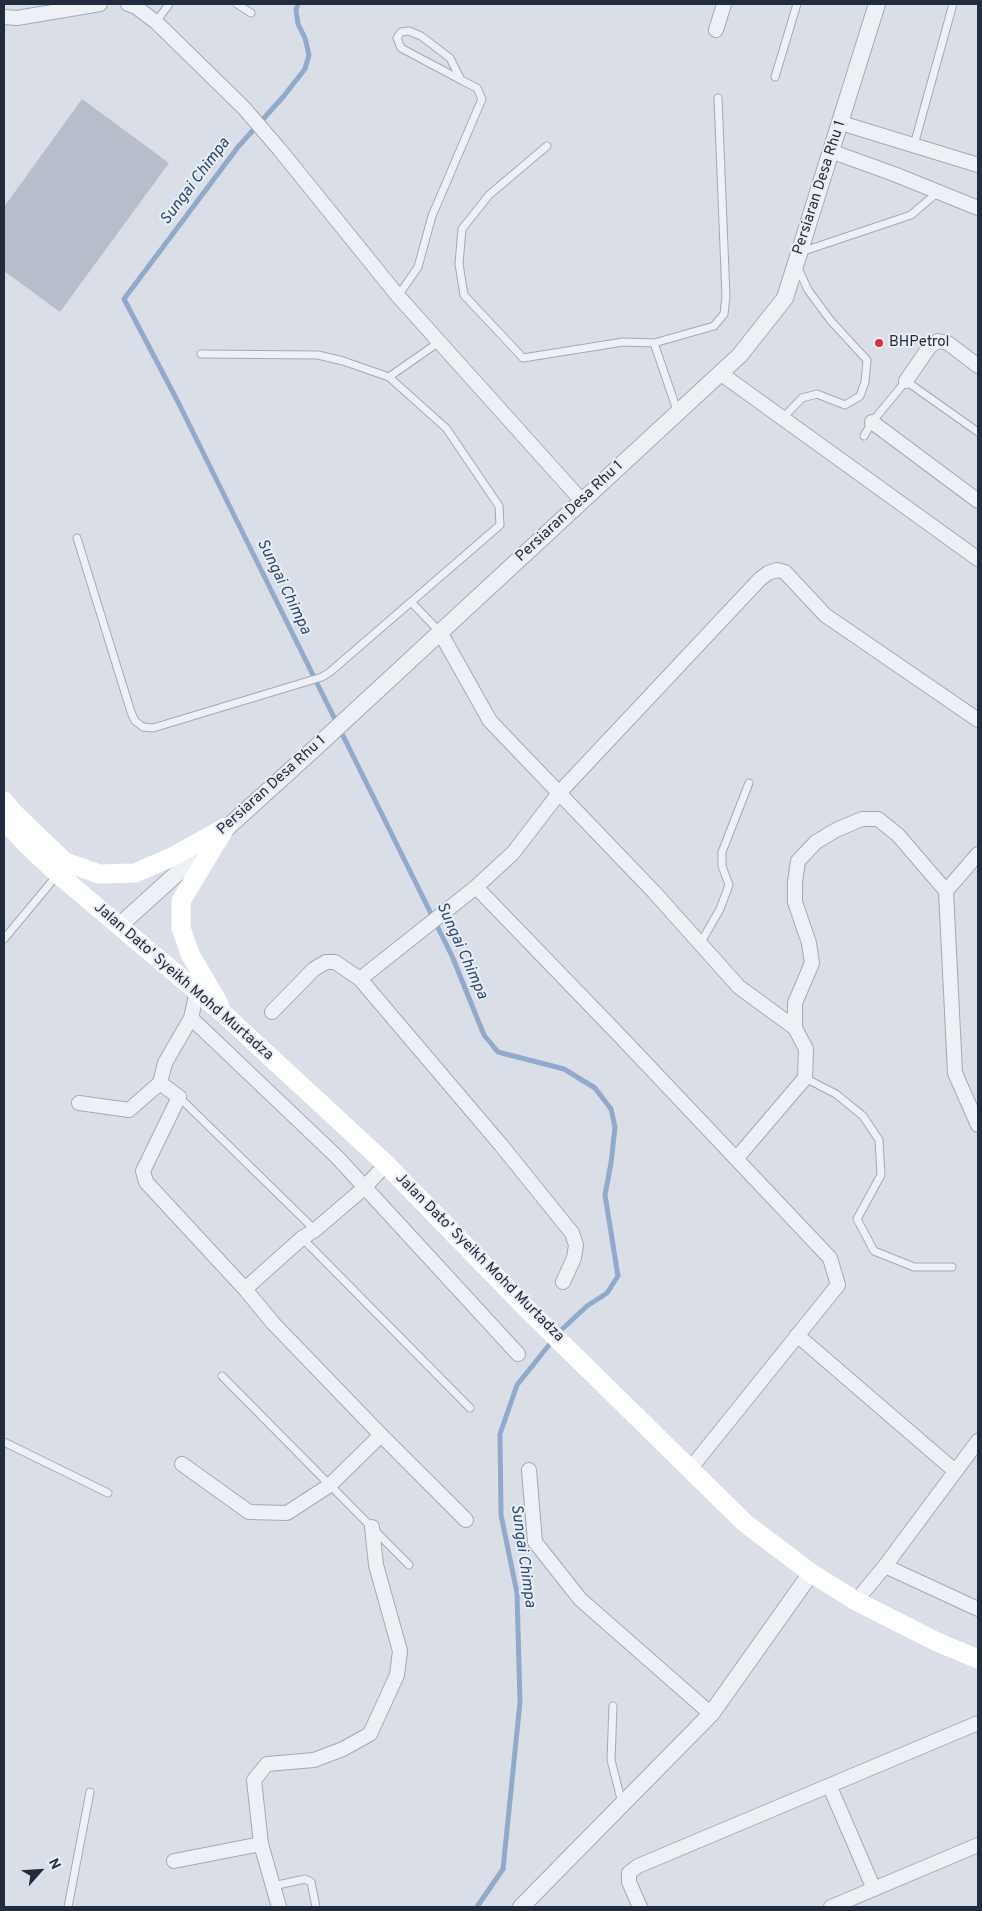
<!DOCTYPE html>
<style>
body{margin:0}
#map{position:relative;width:982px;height:1911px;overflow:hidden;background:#dadfe7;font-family:Overpass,sans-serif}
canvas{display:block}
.frame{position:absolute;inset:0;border:5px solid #232b3e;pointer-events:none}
.north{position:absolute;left:15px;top:1846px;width:50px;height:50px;-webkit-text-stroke:4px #eaeef5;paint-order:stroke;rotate:64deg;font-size:14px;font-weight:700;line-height:20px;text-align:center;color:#232b3e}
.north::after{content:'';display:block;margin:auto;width:18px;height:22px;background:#232b3e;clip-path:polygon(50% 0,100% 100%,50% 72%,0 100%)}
</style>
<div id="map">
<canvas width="982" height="1911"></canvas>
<div class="frame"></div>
<div class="north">N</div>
</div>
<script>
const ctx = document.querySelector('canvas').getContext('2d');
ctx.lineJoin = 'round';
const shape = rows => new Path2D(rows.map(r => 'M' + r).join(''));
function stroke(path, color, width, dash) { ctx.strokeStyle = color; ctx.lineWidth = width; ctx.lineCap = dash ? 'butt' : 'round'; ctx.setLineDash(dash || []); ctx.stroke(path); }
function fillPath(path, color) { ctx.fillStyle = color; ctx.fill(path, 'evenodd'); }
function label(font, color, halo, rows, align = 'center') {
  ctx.font = font + ' Overpass,sans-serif'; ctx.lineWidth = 4; ctx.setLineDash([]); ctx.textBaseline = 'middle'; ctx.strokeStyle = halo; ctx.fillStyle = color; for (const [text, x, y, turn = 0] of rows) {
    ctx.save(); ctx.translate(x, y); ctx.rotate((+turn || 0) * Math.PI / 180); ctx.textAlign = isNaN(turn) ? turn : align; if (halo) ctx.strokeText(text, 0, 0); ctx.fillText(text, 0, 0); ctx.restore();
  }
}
stroke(shape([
 [298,4,296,10,298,24,305,38,309,55,305,69,283,97,238,147,124,299,178,402,452,956,484,1035,498,1052,564,1069,595,1088,611,1109,615,1127,611,1163,605,1195,618,1276,607,1293,587,1306,558,1333],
 [477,1907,503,1869,520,1702,517,1593,501,1515,500,1434,517,1385,553,1340]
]), '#91aacc', 5);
fillPath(shape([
 [82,99,169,163,60,312,4,271,4,207]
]), '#b7bdca');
const service = shape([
 [237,4,251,13],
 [156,22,169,4],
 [775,77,797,4],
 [914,145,953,4],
 [547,146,489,195,462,229,459,264,464,295,523,358,623,342,654,343],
 [801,252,911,215,938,192],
 [398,296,418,267,432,216,482,99,477,88,461,80,401,48,397,38,401,32,409,31,421,36,450,58,461,80],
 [201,354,318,355,343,361,389,377,439,342],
 [389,377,446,428,499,506,500,525,411,602],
 [678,413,654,343,714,326,724,314,726,297,718,98],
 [783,418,802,398,817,394,845,405,860,396,865,382,867,360,831,321,808,290,797,266],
 [864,436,872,422,906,381,978,432],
 [77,538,131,712,135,721,143,727,153,728,322,677,330,672,411,602,440,632],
 [4,939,58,874],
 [700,944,720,909,729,885,722,866,722,852,749,783],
 [805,1078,836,1094,863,1116,879,1140,881,1175,857,1219,874,1251,914,1267,952,1267],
 [179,1097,315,1230],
 [302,1238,470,1408],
 [222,1376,409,1565],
 [4,1442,108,1493],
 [613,1706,611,1760,622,1803],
 [273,1886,305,1879,311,1882,316,1907],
 [68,1907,90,1792]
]);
const minor = shape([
 [128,4,136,7,156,22,244,108,280,150,398,296,582,501],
 [4,17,17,18,100,4],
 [716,30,724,4],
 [841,123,978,165],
 [830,151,894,174,978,208],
 [720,373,978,559],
 [906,381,930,346,938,341,948,343,978,366],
 [872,422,978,501],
 [440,632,490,721,654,892,739,987,795,1028,806,1049,805,1078,736,1159],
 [476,887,620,1036,830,1258,838,1285,690,1469],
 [946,891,978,854],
 [360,979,476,887,513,853,559,793,760,579,768,573,777,570,785,572,825,615,978,720],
 [197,991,191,1018,165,1063,160,1083,179,1097,143,1171,146,1182,245,1289,273,1323,381,1435,466,1520],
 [272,1012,314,969,326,962,335,962,360,979,501,1145,572,1233,576,1245,574,1258,563,1282],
 [191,1018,337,1157,518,1354],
 [795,1028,795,1003,812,963,809,943,795,902,795,882,798,861,816,842,836,830,862,819,878,819,898,835,946,891,955,1073,978,1125],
 [79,1103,129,1110,160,1083],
 [245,1289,302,1238,315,1230,364,1188,386,1164],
 [797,1335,955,1471],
 [182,1464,249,1512,287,1513,330,1485,381,1435],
 [529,1470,535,1542,580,1599,711,1714],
 [885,1566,978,1609],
 [856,1601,885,1566,978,1441],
 [830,1787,874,1889],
 [174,1861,261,1844],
 [279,1907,261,1844,254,1780,267,1764,314,1760,343,1749,370,1734,397,1675,400,1651,376,1565,372,1527],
 [640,1907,629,1882,629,1873,638,1866,978,1723],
 [831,1907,978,1845]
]);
const tertiary = shape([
 [119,926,314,749,740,355,785,298,877,4],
 [521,1907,711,1714,811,1573]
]);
stroke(service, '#a3a9b4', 9);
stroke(minor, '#a3a9b4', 16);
stroke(tertiary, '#a3a9b4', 18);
stroke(service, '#edf0f5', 7);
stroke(minor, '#edf0f5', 14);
stroke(tertiary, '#edf0f5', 16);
stroke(shape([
 [4,801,13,812,65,862,99,874,135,873,172,857,226,827],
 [4,820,27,845,58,874,226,1016,386,1164,531,1313,745,1523,811,1573,856,1601,937,1642,978,1659],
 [219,1004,190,954,181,928,181,901,225,828]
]), '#fff', 19);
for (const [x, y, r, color] of [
 [879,343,5,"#dc303f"]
]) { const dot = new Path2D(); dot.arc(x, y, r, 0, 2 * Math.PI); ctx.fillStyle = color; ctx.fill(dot); stroke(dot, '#eaeef5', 2); }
label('15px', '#232b3e', '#eaeef5', [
 ["Persiaran Desa Rhu 1",820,188,-72],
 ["Persiaran Desa Rhu 1",570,512,-43],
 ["Persiaran Desa Rhu 1",272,786,-42],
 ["Jalan Dato' Syeikh Mohd Murtadza",183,982,41],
 ["Jalan Dato' Syeikh Mohd Murtadza",479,1258,45]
]);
label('15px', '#232b3e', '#eaeef5', [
 ["BHPetrol",889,343]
], 'left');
label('italic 16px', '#2a4776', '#eaeef5', [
 ["Sungai Chimpa",196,182,-53],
 ["Sungai Chimpa",283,587,64],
 ["Sungai Chimpa",461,951,66],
 ["Sungai Chimpa",522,1556,82]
]);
</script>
